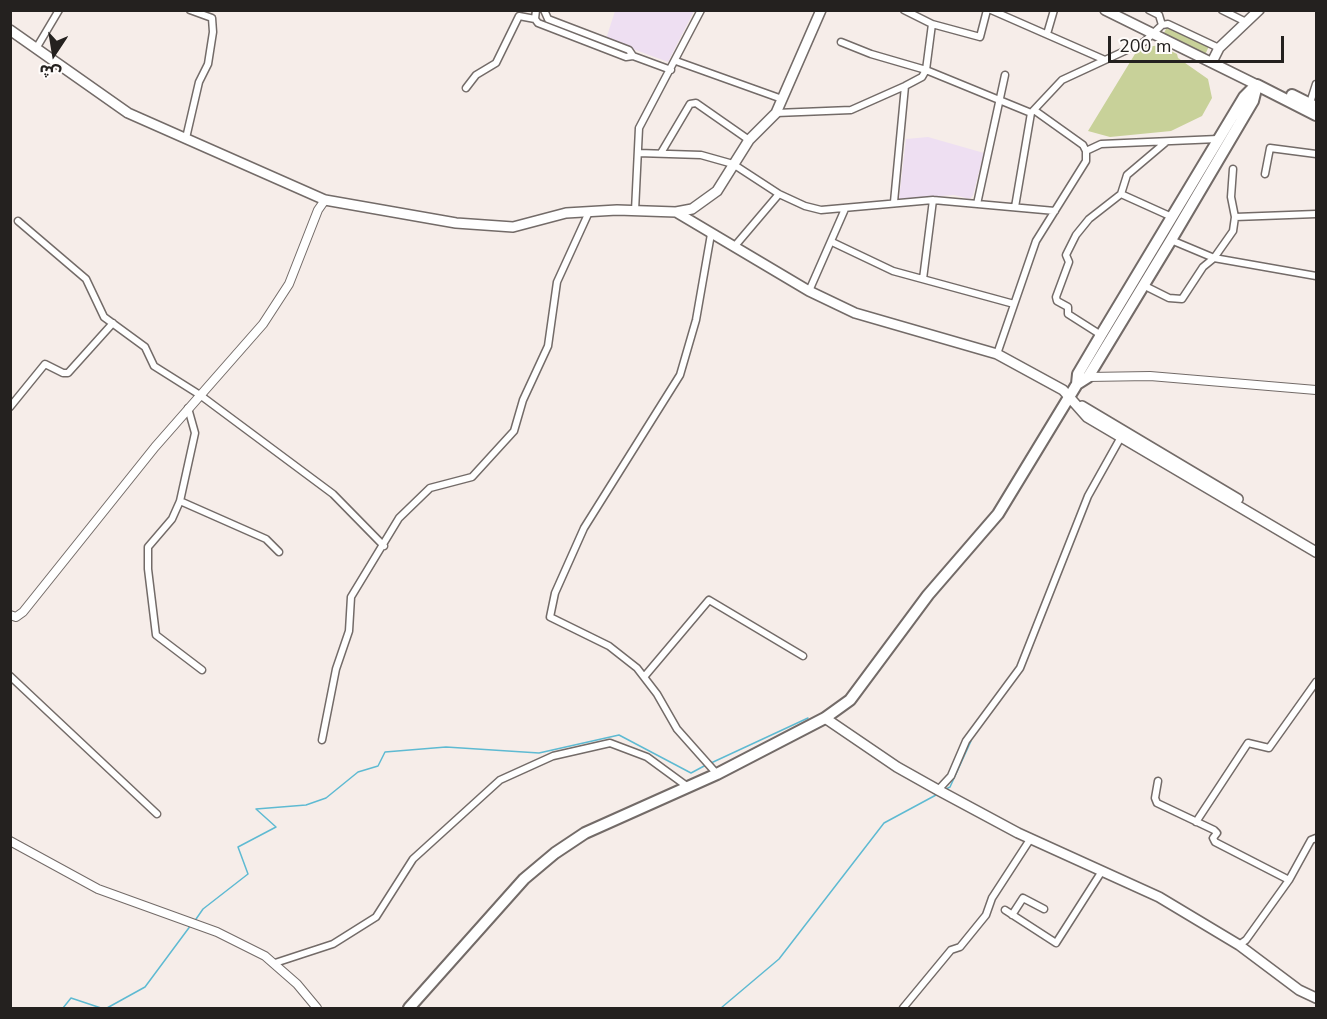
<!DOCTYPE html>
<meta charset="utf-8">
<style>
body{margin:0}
#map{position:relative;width:1327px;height:1019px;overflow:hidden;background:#f6ede9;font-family:"Nunito Sans","Noto Sans Arabic",sans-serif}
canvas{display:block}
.frame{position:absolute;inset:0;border:12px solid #24211f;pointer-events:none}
.north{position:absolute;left:24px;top:24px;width:60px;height:60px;-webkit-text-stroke:4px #fffcfa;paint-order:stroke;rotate:192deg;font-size:16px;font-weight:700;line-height:24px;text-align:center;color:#24211f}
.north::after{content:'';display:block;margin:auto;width:21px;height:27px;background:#24211f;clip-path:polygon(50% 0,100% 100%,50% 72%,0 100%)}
.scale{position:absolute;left:1108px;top:36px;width:176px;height:27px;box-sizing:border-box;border:3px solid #24211f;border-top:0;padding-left:8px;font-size:18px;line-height:21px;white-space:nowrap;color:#24211f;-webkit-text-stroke:4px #fffcfa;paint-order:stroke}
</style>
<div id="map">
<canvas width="1327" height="1019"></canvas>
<div class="frame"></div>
<div class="north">ش</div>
<div class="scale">200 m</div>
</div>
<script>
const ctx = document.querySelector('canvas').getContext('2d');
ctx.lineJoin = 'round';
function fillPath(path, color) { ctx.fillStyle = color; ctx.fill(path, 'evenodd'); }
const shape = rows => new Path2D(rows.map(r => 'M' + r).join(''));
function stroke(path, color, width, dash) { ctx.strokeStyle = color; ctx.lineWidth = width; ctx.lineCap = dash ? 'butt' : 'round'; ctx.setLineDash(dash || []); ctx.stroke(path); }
fillPath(shape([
 [615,11,694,11,668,62,606,39],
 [928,137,984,153,973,195,970,199,954,195,899,199,906,139]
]), '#eedff2');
fillPath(shape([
 [1167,27,1209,46,1205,55,1163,35],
 [1159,45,1177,54,1178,58,1208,79,1212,98,1202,116,1171,131,1110,137,1088,131,1138,49]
]), '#c8d199');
stroke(shape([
 [711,763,808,718],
 [946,789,950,787,971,741],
 [194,922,203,909,248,874,238,847,276,827,256,809,306,805,326,798,358,772,378,766,385,752,446,747,539,753,619,735,691,773,706,765],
 [63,1008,71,998,101,1008],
 [107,1008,145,987,191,925],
 [721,1008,779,959,884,823,936,795]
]), '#5ebad2', 1.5);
const minor = shape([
 [536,10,535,19,538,23,626,57,633,56],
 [544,10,548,19,629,50,633,56,671,70],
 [904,10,932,24],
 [991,10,1105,60],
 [1149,10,1159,15,1162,25],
 [1222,10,1246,22],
 [1047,34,1054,10],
 [841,42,871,54,926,70,932,24,980,37,987,10],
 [37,47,59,10],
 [676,61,782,99],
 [466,88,476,75,496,63,519,16,535,19],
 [1309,106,1316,84],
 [776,113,851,110,905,86,922,77,926,70,1031,113,1062,80,1144,42,1162,25,1168,24,1219,48],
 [186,138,199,82,208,64,213,32,212,18,190,10],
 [1086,151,1101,144,1218,139],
 [638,153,701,155,733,164,779,194,805,206,821,210,933,200,1055,211],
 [661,153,690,104,696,103,749,140],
 [1233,169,1231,197,1235,217],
 [1265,174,1270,148,1316,154],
 [1121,194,1172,217],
 [894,202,905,86],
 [977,204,1005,75],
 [1015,207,1031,113],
 [635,211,639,128,701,10],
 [18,221,86,279,104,317,145,347,154,366,200,395,333,494,384,546],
 [711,234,696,320,680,375,584,528,555,593,550,617,609,646,637,668,657,694,677,729,717,774],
 [1171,240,1214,258,1316,276],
 [832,242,893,271,1014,304],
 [734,247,779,194],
 [923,279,933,200],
 [1143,285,1169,298,1182,299,1203,267,1214,258,1233,231,1235,217,1316,214],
 [809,291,845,209],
 [1101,335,1068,314,1068,307,1057,301,1056,297,1069,262,1066,255,1076,235,1089,219,1121,194,1127,175,1166,142],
 [997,354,1036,241,1086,161,1086,151,1083,145,1034,110],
 [10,407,45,364,63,373,68,373,113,323],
 [188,408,195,433,180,501,172,519,148,547,148,569,156,635,202,670],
 [180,501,266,539,279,552],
 [10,676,157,814],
 [644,677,709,600,803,656],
 [322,740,336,669,349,631,351,597,399,518,430,488,472,477,514,431,523,400,548,346,557,282,589,212],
 [1158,781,1155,798,1157,803,1214,830,1217,833,1213,838,1215,842,1289,880],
 [938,790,951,776,966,741,1020,668,1088,496,1121,437],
 [1196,822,1248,743,1269,748,1316,682],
 [1005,910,1056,943,1102,871],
 [1012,915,1023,898,1044,909],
 [1239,945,1246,940,1289,880,1311,840,1316,838],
 [275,963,333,944,376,917,413,859,500,780,553,756,610,743,647,757,688,787],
 [903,1008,951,950,960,947,986,915,992,898,1031,838]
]);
const tertiary = shape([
 [1088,377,1150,376,1316,390],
 [10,615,16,617,23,612,155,447,263,324,289,284,318,210,325,200],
 [10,841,98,889,217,932,265,956,297,984,317,1008]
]);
const secondary = shape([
 [1105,10,1257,85],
 [10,30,128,113,325,200,456,223,513,227,566,213,617,210,676,212,809,291,855,313,997,354,1063,390,1087,417,1316,552],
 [1212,62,1219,48,1259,10],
 [676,212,692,209,717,191,749,140,776,113,821,10],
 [1082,406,1238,499],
 [825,718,897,767,938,790,1018,833,1159,897,1239,945,1299,990,1316,998]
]);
const primary = shape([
 [1257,85,1316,115],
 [1292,95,1316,107],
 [1077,384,1078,374,1101,335,1244,97,1256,85],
 [409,1008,524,879,555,853,585,833,717,774,825,718,850,700,928,595,998,514,1077,384,1088,377,1171,240,1253,101,1257,85]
]);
stroke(minor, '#736b68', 9);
stroke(tertiary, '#736b68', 10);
stroke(secondary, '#736b68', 12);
stroke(primary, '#736b68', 14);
stroke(minor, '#fff', 6);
stroke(tertiary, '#fff', 8);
stroke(secondary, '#fff', 9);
stroke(primary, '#fff', 10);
</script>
